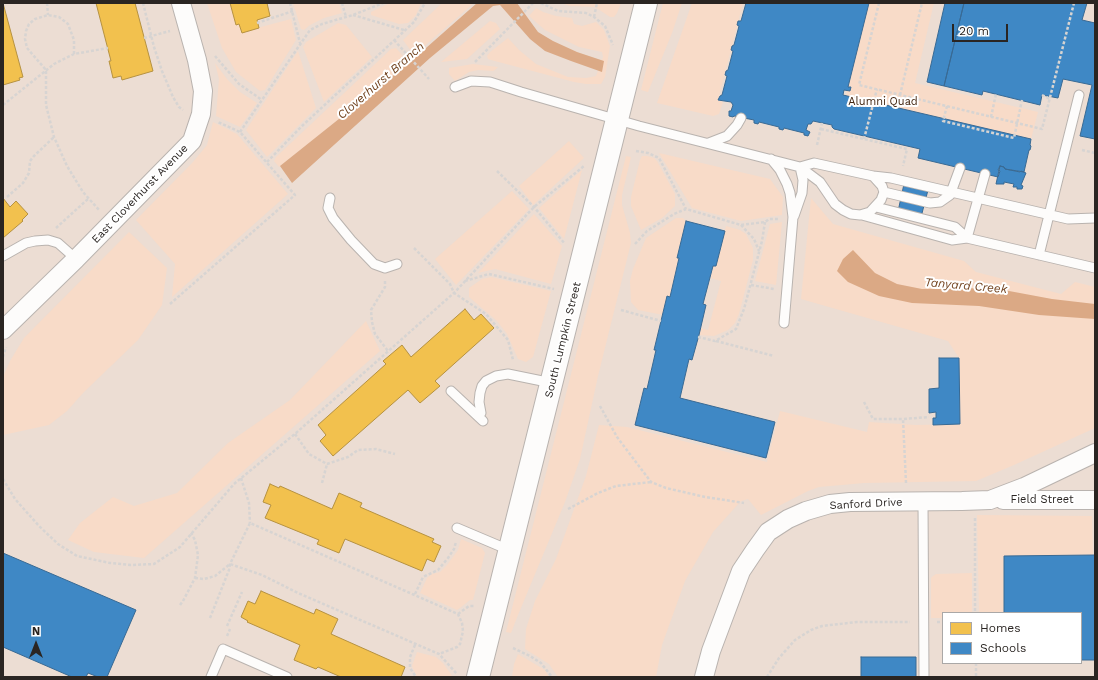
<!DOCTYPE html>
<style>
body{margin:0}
#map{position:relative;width:1098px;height:680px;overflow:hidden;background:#f1e9e4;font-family:"Work Sans",sans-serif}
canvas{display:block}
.frame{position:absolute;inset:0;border:4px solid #2a2522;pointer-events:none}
.legend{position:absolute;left:942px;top:612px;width:140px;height:52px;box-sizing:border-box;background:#fff;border:1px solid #aaa8a7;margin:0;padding:5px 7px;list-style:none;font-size:12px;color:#2a2522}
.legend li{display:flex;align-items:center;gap:8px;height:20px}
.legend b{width:20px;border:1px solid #aaa8a7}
.north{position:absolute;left:16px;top:624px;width:40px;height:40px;-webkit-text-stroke:3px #fff;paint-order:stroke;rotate:0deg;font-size:11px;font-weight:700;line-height:16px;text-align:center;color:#2a2522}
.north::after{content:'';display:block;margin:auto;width:14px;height:18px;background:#2a2522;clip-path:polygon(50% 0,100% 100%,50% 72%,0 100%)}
.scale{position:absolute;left:952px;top:24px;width:56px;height:18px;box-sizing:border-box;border:2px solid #2a2522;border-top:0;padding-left:5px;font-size:12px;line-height:14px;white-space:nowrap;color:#2a2522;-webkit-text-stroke:3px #fff;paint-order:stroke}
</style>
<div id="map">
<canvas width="1098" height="680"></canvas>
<div class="frame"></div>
<ul class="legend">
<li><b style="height:11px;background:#f2c14e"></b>Homes</li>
<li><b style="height:11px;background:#3f88c5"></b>Schools</li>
</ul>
<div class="north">N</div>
<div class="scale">20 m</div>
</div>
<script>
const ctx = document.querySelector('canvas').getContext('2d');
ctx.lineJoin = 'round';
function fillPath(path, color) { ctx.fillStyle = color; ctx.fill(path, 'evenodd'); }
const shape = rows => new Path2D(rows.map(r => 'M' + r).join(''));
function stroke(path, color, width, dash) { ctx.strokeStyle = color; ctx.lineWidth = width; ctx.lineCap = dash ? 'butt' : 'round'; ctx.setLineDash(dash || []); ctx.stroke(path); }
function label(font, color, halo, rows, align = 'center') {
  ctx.font = font + ' "Work Sans",sans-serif'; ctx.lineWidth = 4; ctx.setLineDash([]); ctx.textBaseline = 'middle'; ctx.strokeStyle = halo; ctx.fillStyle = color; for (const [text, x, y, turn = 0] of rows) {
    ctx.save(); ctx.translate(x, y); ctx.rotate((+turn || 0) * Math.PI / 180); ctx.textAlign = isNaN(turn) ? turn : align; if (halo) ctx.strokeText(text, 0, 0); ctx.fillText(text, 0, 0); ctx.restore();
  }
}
fillPath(shape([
 [3,3,1095,3,1095,677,3,677],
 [943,613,1081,613,1081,663,943,663]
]), '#ecddd3');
fillPath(shape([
 [207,3,230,3,236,24,239,24,242,32,291,19,296,40,265,90,260,91,236,72,222,48],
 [293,3,339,3,342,13,324,18,310,25,304,30,301,29],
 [390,3,421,3,416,15,408,23,399,24,371,15,371,12],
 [442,3,474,3,414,55,403,40],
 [561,3,621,3,617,13,614,17,610,17,595,7,570,6],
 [663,3,682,3,672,33,648,92,641,90],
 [692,3,743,3,718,100,723,102,719,114,713,116,657,103],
 [869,3,934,3,915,83,1038,112,1022,174,838,128],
 [536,8,543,12,556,16,572,18,574,24,582,26,596,22,604,30,610,46,605,77,601,84,586,84,574,82,491,60,488,59,487,56,490,52,508,38,519,50,536,64,568,77,586,78,596,76,603,57,602,52,579,47,545,30,529,16],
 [490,21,496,23,500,29,467,59,441,62],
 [338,23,346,25,372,57,324,102,303,47,306,42],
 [396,48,409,63,279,167,274,161,276,157,391,49],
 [298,51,316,108,267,157,246,130],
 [215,63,227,79,240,92,257,103,240,127,216,116,219,79],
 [473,64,498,67,495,70,493,71,478,70,469,72,455,81,449,74,449,68],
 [213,122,237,134,288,194,172,297,175,264,136,220,193,162,207,145],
 [569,141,584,158,533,205,519,186],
 [659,153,770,179,783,197,782,215,741,221,692,208],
 [626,156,631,157,622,195,622,205,630,233,631,243,598,376,580,459,565,502,518,615,511,633,506,632],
 [642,156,647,156,654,158,657,161,675,194,675,206,662,218,641,230,631,206,631,197,640,160],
 [582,170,564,239,539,208],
 [512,191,529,209,456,285,435,259],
 [811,198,833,224,964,261,976,272,1061,294,1075,282,1095,287,1095,428,1014,465,976,481,864,483,819,487,808,491,761,515,748,499,741,501,713,532,685,581,662,645,656,677,558,677,549,664,525,649,526,629,535,601,556,559,586,476,599,425,627,427,767,462,780,411,867,432,869,422,916,425,960,424,959,358,948,341,801,299],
 [534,214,562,246,551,284,495,269,478,273],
 [676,218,683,218,686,221,677,258,679,258,670,297,663,315,638,310,631,302,630,281,633,269,646,238],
 [782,222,776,285,755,281,770,224],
 [726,226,740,230,746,234,753,248,753,260,739,314,735,323,728,330,714,336,699,335,700,328,708,330,721,281,710,278,713,266,716,266],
 [129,232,167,268,162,305,138,340,83,393,67,411,49,425,3,435,3,377,10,361,24,338],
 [491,277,551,291,533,357,526,362,518,359,507,334,497,321,469,297,469,288,482,279],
 [366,321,380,351,144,558,94,552,68,540,80,523,113,497,134,506,177,493,228,443,290,400],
 [977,515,1092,516,1093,555,1004,556,1004,613,979,613],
 [461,539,482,548,485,553,473,600,470,600,460,608,457,610,420,593,427,578,432,574,440,572,447,565,458,550],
 [972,573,972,613,943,613,943,618,931,618,931,578,933,576,936,574],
 [417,652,436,657,443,663,453,677,417,677,412,666],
 [518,654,545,670,549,677,512,677,514,664]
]), '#f8dbc8');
fillPath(shape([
 [477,3,517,3,538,32,553,41,577,52,604,61,602,72,571,61,545,51,530,39,500,5,493,6,430,58,292,183,280,166,409,63],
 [853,250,875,273,897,284,922,289,993,288,1052,299,1095,304,1095,319,1039,315,979,306,912,303,879,296,848,282,837,271,843,259]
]), '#dba985');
const homes = shape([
 [3,3,23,77,19,78,20,80,3,85,3,3],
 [96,3,135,3,153,71,122,80,121,76,113,78,109,61,111,61,96,3],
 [230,3,267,3,270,16,257,20,259,28,242,33,239,24,236,25,230,3],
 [3,198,10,207,16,201,28,214,22,220,23,221,3,238,3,198],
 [465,309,474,320,481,314,494,328,435,381,440,386,420,403,408,390,333,456,320,441,326,435,318,425,386,364,383,361,402,345,411,357,465,309],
 [270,484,279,488,280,486,332,509,339,493,362,503,360,507,434,539,432,542,441,546,434,562,427,559,422,571,345,539,339,553,317,544,319,540,265,518,271,505,263,502,270,484],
 [261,591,314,614,316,609,338,619,331,634,405,667,401,677,341,677,318,667,316,669,294,660,300,645,247,622,248,621,241,617,248,601,255,604,261,591]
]);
fillPath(homes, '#f2c14e');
stroke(homes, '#b69241', 1);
const schools = shape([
 [746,3,869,3,848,87,851,87,850,91,844,90,843,95,1031,139,1030,145,1031,146,1030,150,1029,150,1024,172,1005,169,1004,167,1000,166,998,170,1000,171,998,177,918,158,920,149,834,129,832,127,832,125,813,121,811,124,808,124,806,130,810,132,808,136,804,135,804,133,784,128,783,130,779,129,779,127,759,122,758,124,754,123,754,120,734,116,733,117,729,116,729,111,731,111,733,105,731,102,718,100,720,96,722,95,727,76,725,75,726,71,728,70,733,51,731,50,732,46,734,45,739,26,737,25,738,21,741,21,746,3],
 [945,3,964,3,944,86,927,82,945,3],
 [964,3,1087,3,1082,20,1095,23,1095,139,1080,136,1092,85,1063,79,1058,98,1042,95,1040,105,983,91,982,95,944,86,964,3],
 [1000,166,1004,167,1005,169,1020,172,1021,171,1026,173,1021,185,1023,186,1022,189,1017,189,1017,187,1013,187,1014,184,1004,182,1004,184,996,184,1000,166],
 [904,184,928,190,920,221,897,216,904,184],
 [686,221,725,231,716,266,713,266,703,304,706,305,699,335,692,360,689,359,680,398,775,422,766,458,635,425,644,388,647,389,656,350,654,350,667,296,670,297,679,258,677,258,686,221],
 [939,358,959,358,960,424,933,425,933,418,936,418,936,412,929,413,929,389,939,388,939,358],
 [3,553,136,610,107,677,98,677,88,673,86,677,72,677,3,647,3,553],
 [1095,555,1095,660,1081,660,1081,613,1004,613,1004,556,1095,555],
 [861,657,916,657,916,677,861,677,861,657]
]);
fillPath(schools, '#3f88c5');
stroke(schools, '#396a94', 1);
const lane = shape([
 [455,87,471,81,490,82,521,92,639,126,800,167,820,182,835,204,843,210,851,214,860,215,870,212,881,200,884,192,882,186,873,176,814,163,800,167],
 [709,143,727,136,737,125,741,118],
 [771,159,780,170,787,184,790,193,793,217,784,323],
 [873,176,891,178,1068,219,1095,218],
 [884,192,930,203,940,202,950,195,960,168],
 [330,198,328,208,333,218,351,240,374,264,385,268,397,264],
 [876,207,955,227,967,238,1095,268],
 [862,215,952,240,967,238,985,174],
 [794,216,802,193,803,180,800,167],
 [1039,255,1079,95],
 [3,256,26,243,35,241,48,240,58,243,76,259],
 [451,391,483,421],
 [481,413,479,402,480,393,482,386,486,381,496,376,508,374,552,383],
 [923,502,924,677],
 [457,528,509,550],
 [211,677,223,649,287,677]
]);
const street = shape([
 [3,330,76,259,192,141,201,114,203,91,197,60,181,3],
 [1003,500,1095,500],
 [704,677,711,651,741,571,755,550,768,532,788,519,806,511,830,504,850,502,962,501,990,500,1024,487,1095,453]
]);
const secondary = shape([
 [478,677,646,3]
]);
stroke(lane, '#b9b3af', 11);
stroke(street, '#b9b3af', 20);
stroke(secondary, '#b9b3af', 24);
stroke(shape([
 [47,3,48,15],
 [143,3,154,47,162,71,173,97,179,107,183,110],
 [290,3,300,43],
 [342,3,346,17],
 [541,3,558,11,586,13,594,17,605,26,613,45],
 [879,3,859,85,1042,129,1074,3],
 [353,15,404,30],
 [594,17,597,3],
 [257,23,293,11],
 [144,38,170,31],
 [394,40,429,79],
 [74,54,74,40,68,24,59,17,48,15,35,19,29,24,26,31,25,39,27,48,46,70,46,105,54,137,67,166,83,192,99,210],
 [215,56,239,84,262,100],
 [475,62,533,3],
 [900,95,922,3],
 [1042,95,1050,99],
 [3,105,54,64,74,54,108,48],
 [947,106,943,121,1014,138,1022,100],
 [991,117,996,94],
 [821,129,907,149,903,166],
 [240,132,310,30,322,24,353,15,383,3],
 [864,139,877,89],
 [817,145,822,123],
 [1082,150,1095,153],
 [636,151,648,153,659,158,686,209],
 [267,162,302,126,414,22,425,3],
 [497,171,534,207,565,244],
 [7,197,23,183,29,173,30,161,34,156,54,137],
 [741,225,754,239,759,251],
 [56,228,89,198],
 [635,244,647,231,674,214,686,209,741,225,765,222,769,219,779,219],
 [414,248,450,284,454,293,486,314,508,340,513,360],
 [385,281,385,287,371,310,372,322,375,334,388,351],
 [465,281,489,274,554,289],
 [751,285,774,289],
 [170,304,295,195,240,132,218,122],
 [621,310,661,321],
 [698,337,715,341,736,329,744,309,762,241,765,222],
 [716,341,774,356],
 [3,357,6,347],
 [864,402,873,419,903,419],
 [600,406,617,437,651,482,666,488,705,497,744,503],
 [295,434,309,454,327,464,348,457,358,450,376,449,395,454],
 [241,478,249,503,250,523],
 [3,479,15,499,39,526,58,544,77,556,110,563,131,565,154,564,180,547,234,484,296,433,455,292,534,207,584,166],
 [322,483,327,464],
 [906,483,903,419,929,417],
 [568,509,598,493,616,486,651,482],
 [975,518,975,613],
 [195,578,204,579,215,576,230,564,262,575,298,593,439,654,457,674],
 [415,594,423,577,438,570,448,558,454,549,456,542],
 [180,605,183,601,195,578,198,555,195,540,191,533],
 [458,614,469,606,474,606],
 [210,618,229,570,230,564,250,523,458,614,462,623,463,631,460,644,457,647,439,654],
 [937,622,943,622],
 [227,626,242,592],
 [227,636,230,629],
 [415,645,410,657,410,668,416,677],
 [513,648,530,656,541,663,552,677],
 [976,663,976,677],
 [767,677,779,658,795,640,811,630,822,626,857,622,910,622]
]), '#d7d4d2', 2.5, [3, 2]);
stroke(lane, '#fdfcfb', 9);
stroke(street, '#fdfcfb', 18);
stroke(secondary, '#fdfcfb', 22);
label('11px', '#412510', '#fff', [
 ["Alumni Quad",883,102]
]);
label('11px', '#2a2522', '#fff', [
 ["East Cloverhurst Avenue",140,194,-46],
 ["South Lumpkin Street",563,340,-76],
 ["Field Street",1042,500],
 ["Sanford Drive",866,504,-3]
]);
label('italic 12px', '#72431f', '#fff', [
 ["Cloverhurst Branch",381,81,-41],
 ["Tanyard Creek",966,286,5]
]);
</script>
